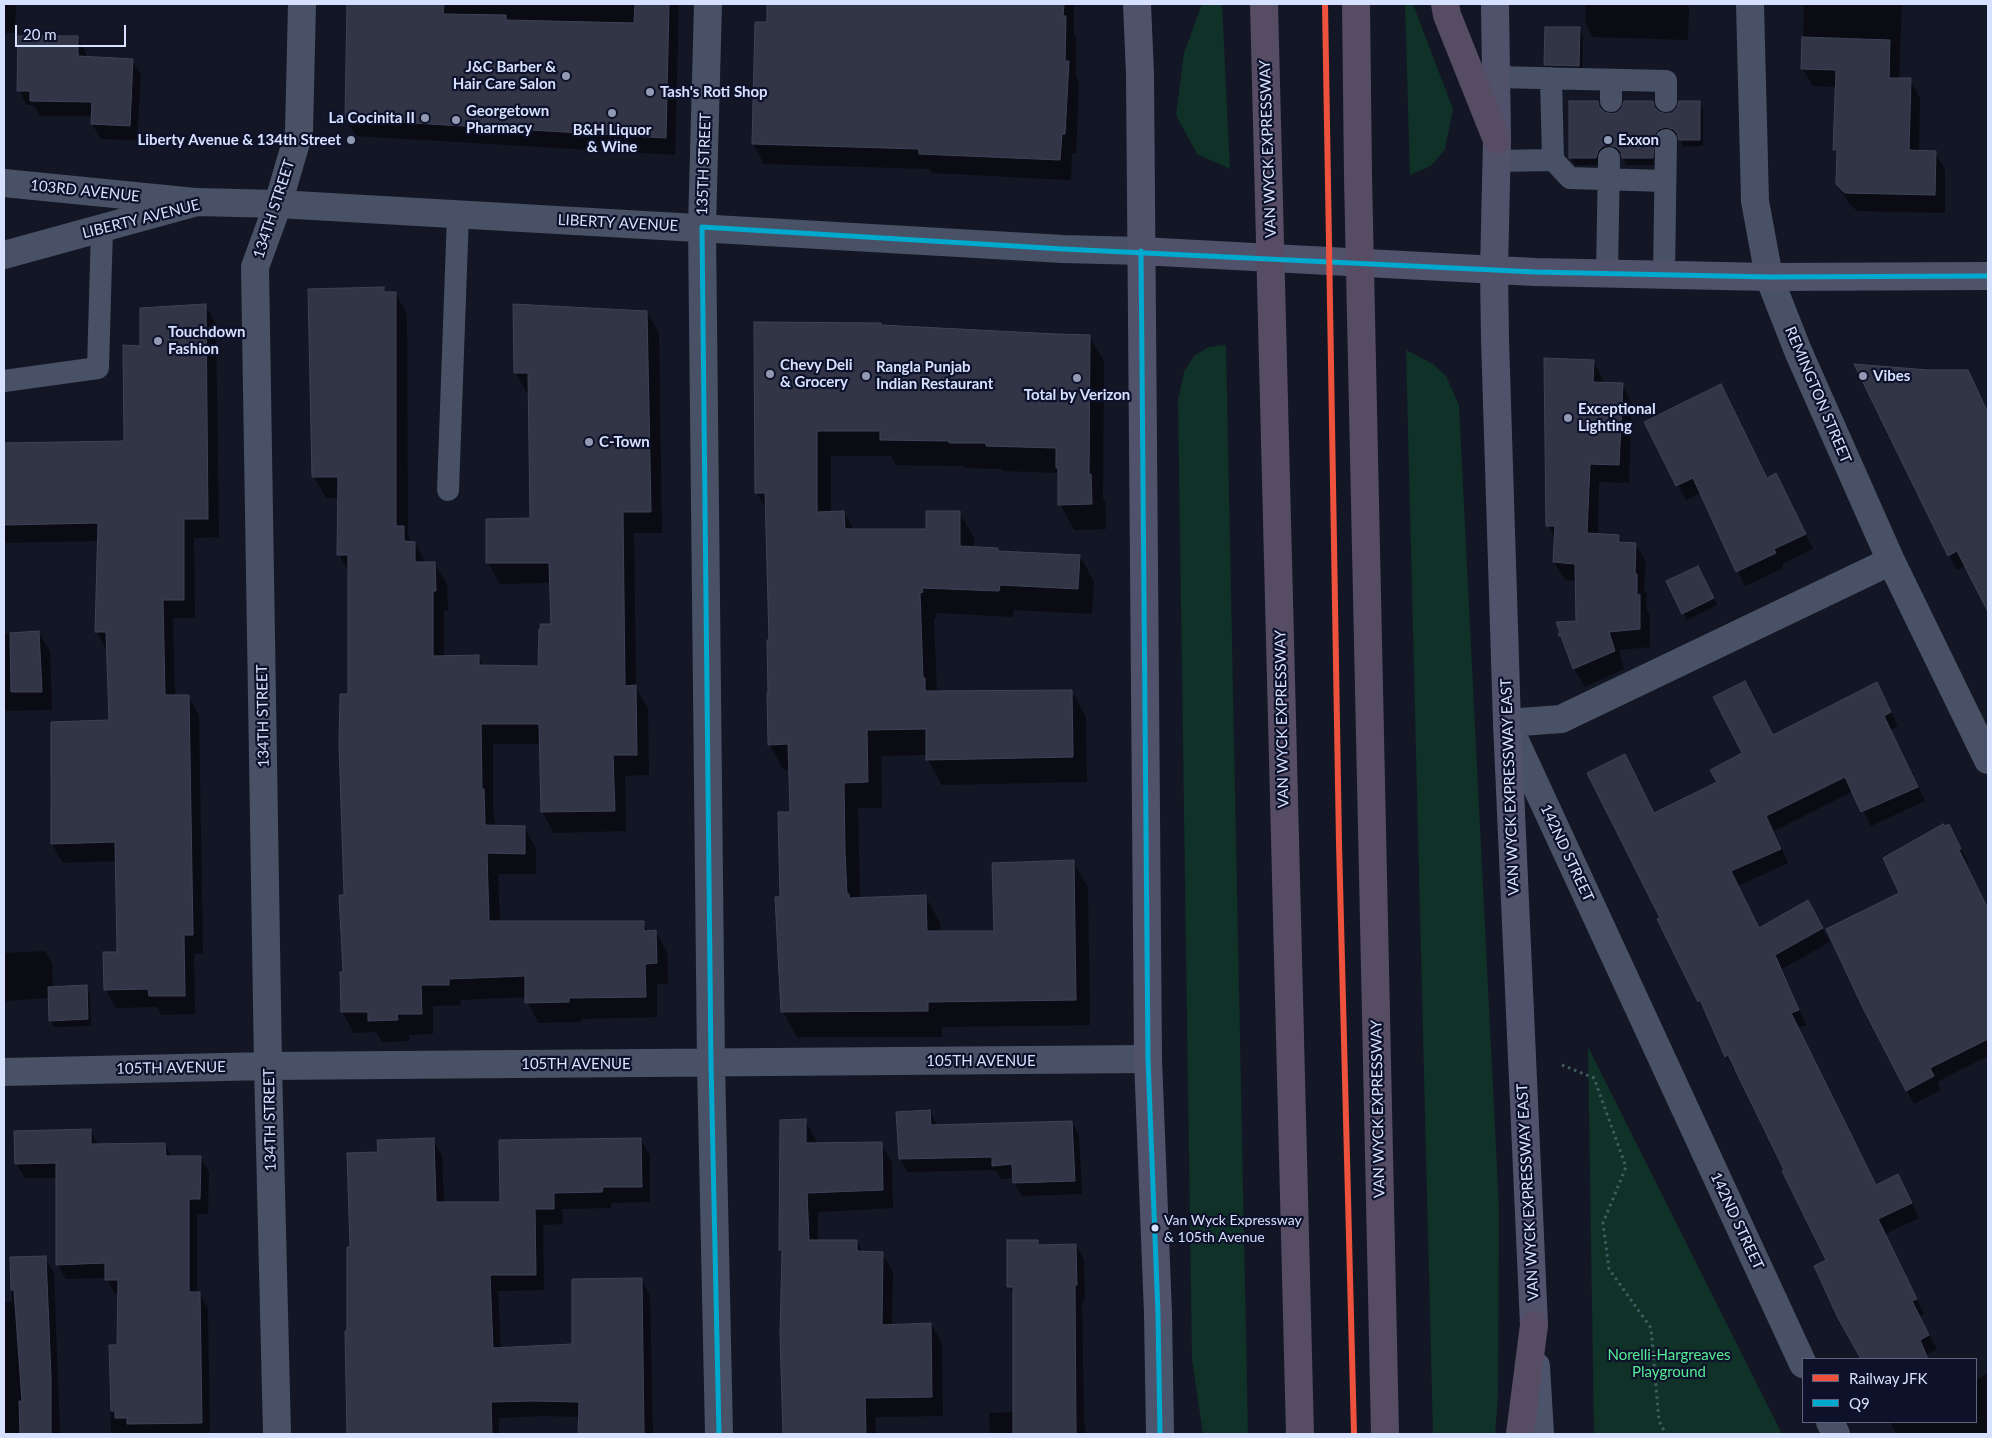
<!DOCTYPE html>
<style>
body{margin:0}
#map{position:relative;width:1992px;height:1438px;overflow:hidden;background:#131624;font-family:Lato,sans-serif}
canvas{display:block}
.frame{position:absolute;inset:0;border:5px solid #d6e0ff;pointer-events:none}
.legend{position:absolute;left:1802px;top:1358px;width:175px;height:65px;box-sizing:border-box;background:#0d122a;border:1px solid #5d647f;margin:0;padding:6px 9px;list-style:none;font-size:15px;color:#d6e0ff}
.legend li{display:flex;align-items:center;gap:10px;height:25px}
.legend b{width:25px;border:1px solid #5d647f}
.scale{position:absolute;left:15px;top:25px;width:111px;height:22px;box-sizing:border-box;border:2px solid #d6e0ff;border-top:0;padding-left:6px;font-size:15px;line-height:18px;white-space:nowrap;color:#d6e0ff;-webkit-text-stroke:4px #0d122a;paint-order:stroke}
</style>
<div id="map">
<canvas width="1992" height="1438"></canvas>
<div class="frame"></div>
<ul class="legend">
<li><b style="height:6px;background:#ee523d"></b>Railway JFK</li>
<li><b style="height:6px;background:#00a9ce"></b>Q9</li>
</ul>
<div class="scale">20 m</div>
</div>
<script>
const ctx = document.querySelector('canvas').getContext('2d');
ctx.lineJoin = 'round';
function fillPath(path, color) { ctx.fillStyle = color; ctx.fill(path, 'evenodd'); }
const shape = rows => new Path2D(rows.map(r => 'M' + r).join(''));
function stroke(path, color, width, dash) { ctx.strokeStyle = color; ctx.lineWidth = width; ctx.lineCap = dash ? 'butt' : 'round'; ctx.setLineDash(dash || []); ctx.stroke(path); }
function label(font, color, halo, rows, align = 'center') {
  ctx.font = font + ' Lato,sans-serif'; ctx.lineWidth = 4.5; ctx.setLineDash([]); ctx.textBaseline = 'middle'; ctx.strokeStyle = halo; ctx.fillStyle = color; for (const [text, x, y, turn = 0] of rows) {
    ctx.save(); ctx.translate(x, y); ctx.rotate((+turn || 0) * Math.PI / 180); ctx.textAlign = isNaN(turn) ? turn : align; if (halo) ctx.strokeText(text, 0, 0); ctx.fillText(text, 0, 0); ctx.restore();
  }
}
fillPath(shape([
 [1202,4,1222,4,1230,169,1197,154,1176,115,1184,53],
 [1405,4,1413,4,1453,109,1445,149,1431,166,1410,175],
 [1226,345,1248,1434,1203,1434,1192,1360,1178,400,1184,372,1194,356,1209,347],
 [1406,350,1433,364,1446,376,1459,405,1499,1209,1498,1396,1495,1434,1433,1434],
 [1588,1047,1782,1434,1594,1434]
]), '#103127');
fillPath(shape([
 [4,4,16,4,15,33,4,33],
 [349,4,679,4,675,155,356,136,346,119],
 [768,4,1074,4,1074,33,1076,37,1076,76,1079,83,1076,154,1072,153,1071,180,932,173,929,169,764,164,753,144,768,23],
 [1586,4,1688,4,1689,9,1688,40,1593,37,1585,23],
 [1804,4,1902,4,1899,79,1910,80,1920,98,1919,152,1935,152,1945,170,1945,213,1857,211,1848,202,1838,183,1838,156,1834,149,1836,87,1813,86,1802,68],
 [1579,28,1583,36,1582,73,1550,72,1546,65],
 [77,37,86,52,86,58,132,60,141,75,137,140,101,139,92,124,92,116,40,116,34,105,27,105,19,90],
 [1597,102,1602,112,1611,115,1652,102,1657,111,1666,115,1699,102,1703,109,1703,146,1684,147,1678,136,1670,134,1656,165,1627,165,1621,154,1613,152,1600,165,1575,165,1571,158],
 [383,289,386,293,395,293,407,314,408,535,412,543,415,543,426,563,434,563,447,584,448,611,444,611,444,657,478,656,484,667,539,668,552,625,551,583,500,584,488,563,531,520,530,393,527,393,515,372,647,312,659,333,662,533,634,533,636,688,648,708,649,775,625,776,626,831,554,833,542,812,540,744,493,744,493,808,496,827,524,827,536,848,536,874,498,874,500,922,643,922,648,932,655,931,667,952,668,984,657,984,657,1017,581,1019,581,1022,539,1023,527,1002,527,997,460,1000,461,1005,433,1006,433,1034,409,1035,409,1041,382,1042,376,1032,354,1033,342,1012,349,696,349,573,339,555,339,498,326,498,314,477],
 [205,305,216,324,219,537,194,538,195,618,173,618,175,696,188,696,199,715,203,953,194,954,195,1014,161,1015,157,1007,116,1008,106,990,119,953,117,861,63,863,52,844,50,782,52,782,51,723,110,721,107,651,97,632,99,541,4,543,4,444,126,442,142,347],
 [881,326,1089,336,1104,361,1103,498,1105,501,1106,529,1074,530,1060,504,1059,473,1002,471,1001,469,965,468,964,466,896,465,891,456,831,456,831,512,844,512,854,530,927,531,959,512,974,538,974,548,998,549,999,552,1080,556,1094,582,1092,614,1014,610,1013,617,936,613,937,618,934,618,937,692,1071,691,1086,716,1087,782,942,785,928,760,928,755,881,756,882,808,858,808,860,899,925,896,940,922,941,932,995,932,1073,862,1088,887,1090,1025,942,1027,942,1037,797,1037,783,1012,781,898,791,813,790,770,784,770,769,744,770,642,767,511,757,492],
 [1593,361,1603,379,1603,384,1622,385,1632,403,1629,483,1599,482,1598,534,1619,536,1623,543,1636,544,1646,562,1644,590,1647,594,1646,608,1650,614,1650,647,1619,650,1624,669,1585,687,1574,669,1567,647,1560,636,1577,622,1577,581,1565,580,1554,562,1555,539,1548,525],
 [1975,386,1988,413,1988,611,1965,566,1957,570,1949,555],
 [1729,401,1768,479,1776,475,1813,549,1782,564,1783,568,1745,586,1701,493,1686,500,1646,423],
 [1702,574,1717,605,1687,620,1683,613],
 [39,633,50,651,52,710,4,711,4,634],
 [1876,684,1898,726,1891,730,1925,801,1871,826,1853,791,1774,831,1788,863,1738,886,1759,929,1807,902,1830,942,1782,969,1806,1025,1798,1028,1876,1186,1898,1176,1919,1218,1885,1234,1924,1314,1919,1316,1937,1349,1918,1359,1863,1359,1840,1318,1828,1261,1737,1069,1734,1070,1726,1056,1699,1001,1662,918,1654,814,1718,782,1773,736],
 [1956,840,1968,863,1966,864,1988,909,1988,1056,1937,1082,1941,1090,1914,1104,1907,1090,1901,894],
 [45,951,52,963,53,988,86,987,90,994,91,1026,54,1027,50,1020,49,998,4,1001,4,953],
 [930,1111,937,1126,1072,1122,1079,1136,1082,1194,1022,1196,1014,1183,1014,1178,1001,1179,996,1170,908,1172,900,1159],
 [781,1121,805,1121,816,1140,816,1144,881,1144,892,1162,893,1208,818,1212,818,1241,857,1241,863,1253,882,1253,893,1272,892,1326,931,1324,942,1343,943,1416,875,1417,876,1434,784,1434,781,1334,783,1255,780,1250],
 [90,1130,98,1145,165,1144,172,1157,200,1157,209,1172,208,1214,197,1214,197,1293,199,1293,208,1308,210,1434,111,1434,110,1346,118,1346,119,1294,115,1294,107,1278,66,1279,57,1264,57,1178,25,1178,16,1163],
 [640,1139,650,1155,650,1202,611,1203,611,1208,562,1209,563,1224,543,1225,544,1290,498,1291,501,1349,574,1345,641,1279,650,1295,653,1434,580,1434,580,1417,543,1416,499,1418,499,1434,348,1434,346,1332,348,1332,352,1248,379,1154,433,1140,442,1155,444,1203,501,1204],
 [1037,1241,1040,1246,1076,1245,1084,1260,1085,1300,1082,1300,1084,1420,1086,1434,990,1434,989,1413,1015,1412,1014,1295,1009,1286],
 [11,1258,45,1258,54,1273,60,1434,4,1434,4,1302,12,1301],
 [1988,1373,1988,1434,1897,1434,1890,1422,1976,1422,1976,1380]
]), '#0007');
const building = shape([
 [347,4,444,4,443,14,506,15,506,20,634,23,635,4,669,4,666,138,345,119,347,4],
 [767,4,1064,4,1063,16,1066,16,1065,61,1069,61,1065,134,1062,134,1060,160,919,154,919,149,752,144,755,22,767,22,767,4],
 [1545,27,1580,27,1579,66,1544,65,1545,27],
 [18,36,78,36,78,56,133,59,130,126,91,124,92,102,30,101,30,91,17,91,18,36],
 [1802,37,1890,40,1889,78,1911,78,1909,150,1936,151,1935,195,1845,193,1836,184,1837,150,1833,150,1836,70,1801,69,1802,37],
 [1569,101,1598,101,1599,107,1604,112,1611,114,1617,113,1622,108,1624,101,1653,101,1654,107,1659,112,1666,114,1672,113,1677,108,1679,101,1700,101,1700,140,1679,140,1677,133,1673,129,1666,127,1659,129,1655,134,1653,158,1622,158,1621,152,1616,147,1609,145,1603,146,1598,151,1596,158,1569,158,1569,101],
 [384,287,384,292,396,292,396,526,404,526,404,541,415,542,415,562,435,562,436,591,433,591,433,656,479,655,479,665,538,666,539,629,541,629,540,624,551,624,549,563,486,563,486,519,530,518,528,373,514,373,513,304,647,311,651,512,623,512,625,686,636,685,637,755,613,755,615,811,541,812,539,724,481,724,482,789,484,789,485,825,525,826,525,854,487,853,489,921,644,921,644,931,656,930,657,963,645,964,646,997,569,998,569,1002,525,1003,525,976,449,979,449,985,421,985,422,1014,397,1014,398,1020,368,1021,368,1012,341,1012,340,972,343,972,339,895,344,895,339,744,340,694,348,694,348,555,337,555,338,477,312,477,308,289,384,287],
 [206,304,208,519,184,519,184,600,163,600,165,695,189,695,193,935,184,935,185,996,149,996,148,989,104,990,103,952,117,952,115,842,51,844,51,722,109,720,106,632,95,632,98,523,4,525,4,443,124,441,123,345,140,346,140,308,206,304],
 [754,322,881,323,881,325,1056,334,1090,335,1089,475,1091,474,1092,504,1058,505,1058,468,1056,468,1056,448,986,446,986,443,949,443,949,441,880,440,880,431,817,431,817,512,844,511,845,529,926,529,926,511,960,511,960,546,998,548,998,551,1080,555,1078,589,1000,585,999,591,922,588,923,592,920,593,923,678,925,678,925,691,1072,690,1073,757,926,760,926,729,867,730,868,782,844,783,845,852,847,894,849,894,849,898,926,895,927,931,994,931,992,863,1074,860,1076,1000,928,1002,928,1011,781,1012,775,897,780,897,778,812,790,812,788,744,768,745,767,693,768,693,767,640,769,640,765,493,755,493,754,322],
 [1544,358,1594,360,1593,382,1623,383,1619,465,1590,464,1587,533,1619,535,1619,542,1636,543,1635,574,1637,574,1637,596,1640,594,1640,629,1609,632,1615,651,1573,669,1561,636,1559,636,1558,634,1560,633,1556,622,1576,621,1575,564,1553,562,1555,526,1546,526,1544,358],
 [1854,364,1928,370,1968,370,1988,413,1988,612,1957,551,1948,556,1854,364],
 [1721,384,1767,478,1776,473,1806,534,1774,549,1776,553,1736,572,1693,478,1676,486,1644,422,1721,384],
 [1698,566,1714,598,1682,614,1666,581,1698,566],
 [39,631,42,692,11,692,10,633,39,631],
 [1745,681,1773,735,1877,682,1891,712,1884,716,1918,787,1861,812,1845,777,1766,816,1781,849,1731,871,1759,928,1808,900,1823,928,1775,955,1799,1010,1791,1013,1876,1185,1898,1174,1912,1203,1878,1219,1917,1299,1912,1301,1929,1335,1920,1340,1928,1359,1861,1359,1838,1318,1814,1266,1826,1260,1782,1171,1784,1170,1728,1055,1725,1057,1700,1000,1698,1002,1657,919,1660,918,1587,773,1625,754,1654,813,1717,782,1710,770,1742,753,1713,697,1745,681],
 [1943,824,1945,826,1949,824,1961,849,1959,850,1988,909,1988,1039,1930,1068,1934,1076,1906,1091,1863,1008,1826,929,1899,893,1883,858,1943,824],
 [87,985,88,1019,49,1021,48,987,87,985],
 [930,1110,931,1125,1072,1121,1075,1181,1013,1183,1012,1164,992,1166,992,1157,899,1159,896,1112,930,1110],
 [806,1119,806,1143,882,1142,883,1190,807,1193,809,1240,857,1240,857,1251,883,1252,882,1325,931,1323,932,1397,865,1398,866,1434,783,1434,780,1334,782,1250,779,1250,780,1120,806,1119],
 [91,1129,91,1144,165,1143,166,1156,201,1156,200,1199,189,1199,189,1292,200,1292,202,1423,127,1424,127,1418,115,1418,115,1411,111,1411,109,1345,117,1345,118,1280,105,1280,105,1263,56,1265,56,1163,15,1164,14,1131,91,1129],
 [434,1138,436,1202,500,1202,499,1140,641,1138,642,1187,603,1187,602,1192,554,1193,554,1209,535,1209,536,1275,490,1275,493,1348,572,1344,572,1279,642,1278,644,1434,578,1434,579,1402,534,1401,491,1402,492,1434,347,1434,345,1331,347,1331,347,1247,350,1247,347,1153,378,1152,377,1140,434,1138],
 [1007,1240,1038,1240,1038,1245,1076,1244,1077,1285,1075,1286,1076,1434,1013,1434,1013,1287,1007,1287,1007,1240],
 [46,1256,51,1376,51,1434,20,1434,19,1401,22,1401,14,1290,11,1290,10,1257,46,1256]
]);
fillPath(building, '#313546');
stroke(building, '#3e4258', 1);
stroke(shape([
 [1562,1065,1594,1078,1626,1167,1603,1223,1609,1269,1651,1328,1659,1421,1666,1434]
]), '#435c61', 3, [2.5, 4]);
stroke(shape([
 [1496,77,1666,81,1666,101],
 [1551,78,1553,160,1570,178,1664,181],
 [1611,101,1611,80],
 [1496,161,1553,160],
 [1607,273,1609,158],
 [1664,275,1666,140],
 [4,381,98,368,102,228],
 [448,490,458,215]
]), '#485165', 22);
stroke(shape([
 [708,4,702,227,711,1063,719,1434],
 [1750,4,1755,201,1769,277,1798,351,1891,561,1988,760],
 [4,183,195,202],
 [4,1072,268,1066,1148,1059],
 [1803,1364,1507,723,1561,719,1891,561],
 [1830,1422,1836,1434],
 [277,1434,268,1066,255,267,278,204,299,132,302,4]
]), '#485165', 28);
stroke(shape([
 [4,255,197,202,278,204,1063,249,1141,251]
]), '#485165', 28);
stroke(shape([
 [1158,1314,1160,1434],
 [1536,1366,1540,1434]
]), '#4b546b', 28);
stroke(shape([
 [1137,4,1140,74,1148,1059,1158,1314],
 [1495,4,1497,140,1494,270,1495,339,1507,723,1534,1325],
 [1141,251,1535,272,1769,277,1988,276]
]), '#50526c', 28);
stroke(shape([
 [1264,4,1300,1434],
 [1356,4,1358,176,1385,1434],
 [1445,4,1447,15,1497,140],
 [1520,1434,1534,1325]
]), '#564d65', 28);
stroke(shape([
 [1141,251,1148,1059,1158,1314,1160,1434],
 [719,1434,711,1063,702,227,1063,249,1535,272,1769,277,1988,276]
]), '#00a9ce', 5);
stroke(shape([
 [1325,4,1339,843,1354,1434]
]), '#ee523d', 6);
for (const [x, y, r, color] of [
 [566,76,5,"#9299b2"],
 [650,92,5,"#9299b2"],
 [612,113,5,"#9299b2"],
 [425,118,5,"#9299b2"],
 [456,120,5,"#9299b2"],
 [351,140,5,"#9299b2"],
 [1608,140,5,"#9299b2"],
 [158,341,5,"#9299b2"],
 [770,374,5,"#9299b2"],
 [866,376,5,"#9299b2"],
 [1863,376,5,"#9299b2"],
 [1077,378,5,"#9299b2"],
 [1568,418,5,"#9299b2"],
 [589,442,5,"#9299b2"],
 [1155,1228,4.5,"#d6e0ff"]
]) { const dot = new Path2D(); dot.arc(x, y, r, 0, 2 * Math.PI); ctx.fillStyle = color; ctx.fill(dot); stroke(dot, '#0d122a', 2); }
label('14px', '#d6e0ff', '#0d122a', [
 ["Van Wyck Expressway",1164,1220],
 ["& 105th Avenue",1164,1237]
], 'left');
label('bold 15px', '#d6e0ff', '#0d122a', [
 ["J&C Barber &",556,67,"right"],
 ["Hair Care Salon",556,84,"right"],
 ["Tash's Roti Shop",660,92],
 ["Georgetown",466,111],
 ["Pharmacy",466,128],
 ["La Cocinita II",415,118,"right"],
 ["B&H Liquor",612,130,"center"],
 ["& Wine",612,147,"center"],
 ["Liberty Avenue & 134th Street",341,140,"right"],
 ["Exxon",1618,140],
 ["Touchdown",168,332],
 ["Fashion",168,349],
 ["Chevy Deli",780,365],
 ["& Grocery",780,382],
 ["Rangla Punjab",876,367],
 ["Indian Restaurant",876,384],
 ["Vibes",1873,376],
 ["Total by Verizon",1077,395,"center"],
 ["Exceptional",1578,409],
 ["Lighting",1578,426],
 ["C-Town",599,442]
], 'left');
label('15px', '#d6e0ff', '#0d122a', [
 ["VAN WYCK EXPRESSWAY",1268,149,-92],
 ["135TH STREET",704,164,-88],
 ["103RD AVENUE",85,191,6],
 ["134TH STREET",274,209,-72],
 ["LIBERTY AVENUE",141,219,-14],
 ["LIBERTY AVENUE",618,223,3],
 ["REMINGTON STREET",1818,395,67],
 ["134TH STREET",263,716,-91],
 ["VAN WYCK EXPRESSWAY",1282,719,-91],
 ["VAN WYCK EXPRESSWAY EAST",1510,787,-92],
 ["142ND STREET",1567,853,65],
 ["105TH AVENUE",981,1061],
 ["105TH AVENUE",576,1064],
 ["105TH AVENUE",171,1068,-1],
 ["VAN WYCK EXPRESSWAY",1378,1109,-91],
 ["134TH STREET",270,1120,-91],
 ["VAN WYCK EXPRESSWAY EAST",1528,1192,-93],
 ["142ND STREET",1737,1221,65]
]);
label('15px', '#55ec93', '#0d122a', [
 ["Norelli-Hargreaves",1669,1355],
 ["Playground",1669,1372]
]);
</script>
